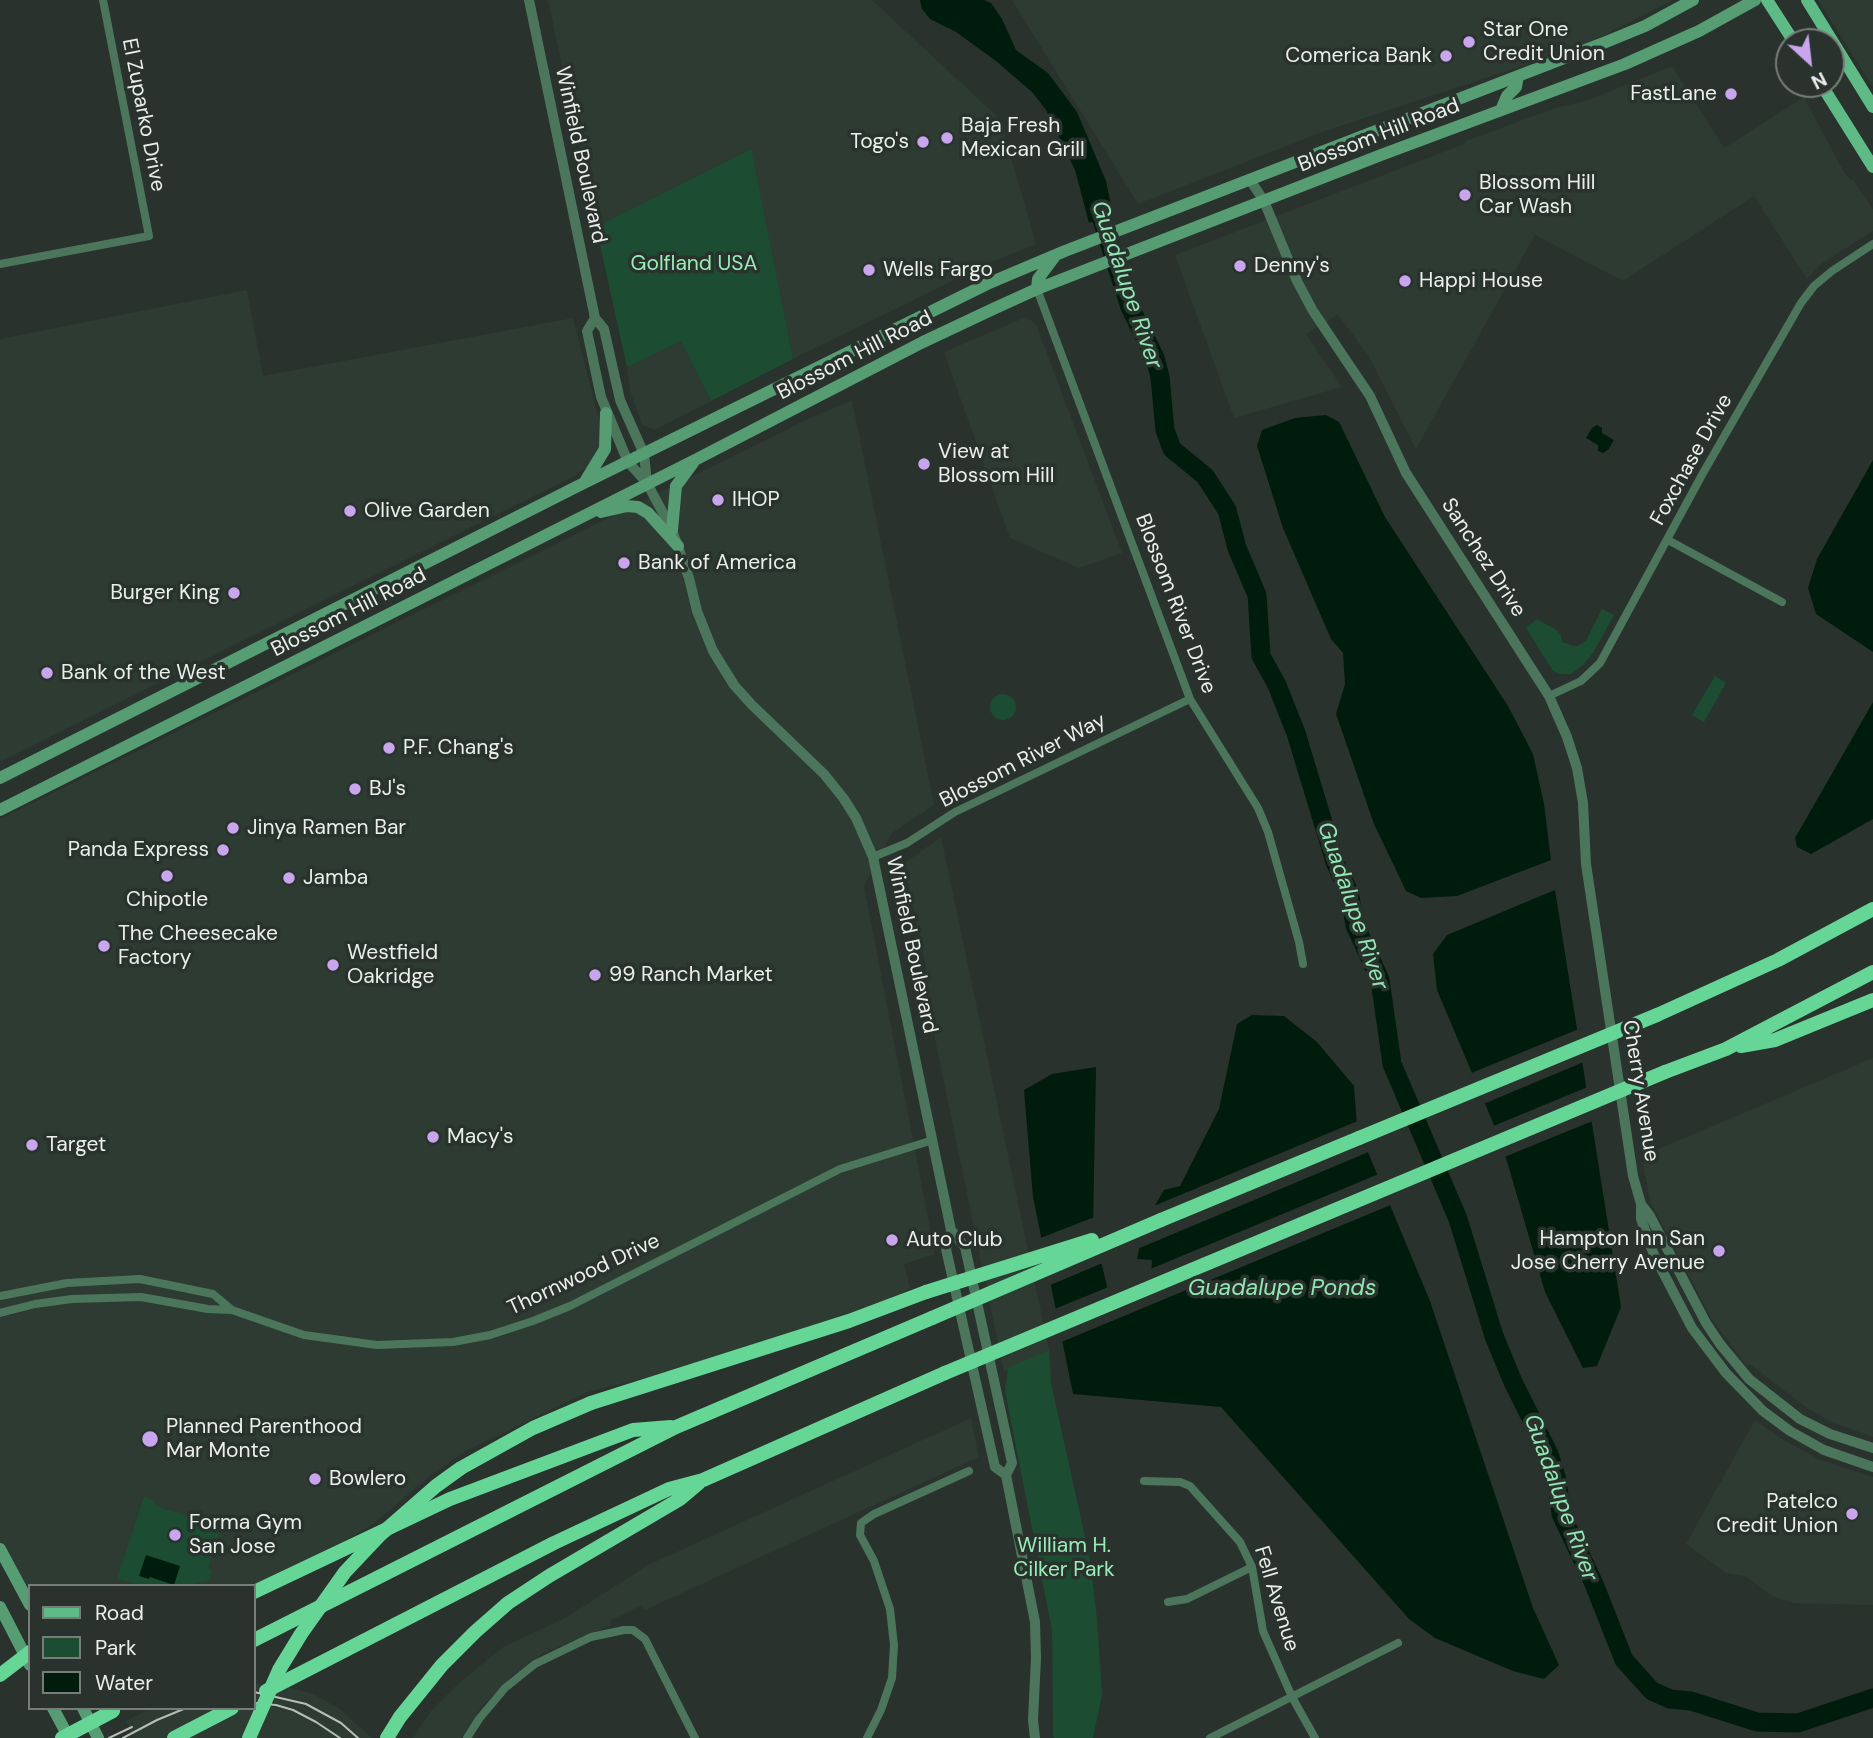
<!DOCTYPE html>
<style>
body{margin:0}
#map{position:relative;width:1873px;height:1738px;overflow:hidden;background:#2a322d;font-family:"DM Sans",sans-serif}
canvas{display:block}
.legend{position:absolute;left:28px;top:1584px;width:228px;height:126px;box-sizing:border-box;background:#2a322d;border:2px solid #777e79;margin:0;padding:9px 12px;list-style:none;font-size:21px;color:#eaefeb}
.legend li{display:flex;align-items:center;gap:14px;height:35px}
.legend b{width:35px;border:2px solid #777e79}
.north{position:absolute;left:1775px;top:28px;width:70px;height:70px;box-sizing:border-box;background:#2a322d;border:2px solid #777e79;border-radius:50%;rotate:153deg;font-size:19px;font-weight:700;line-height:28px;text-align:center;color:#eaefeb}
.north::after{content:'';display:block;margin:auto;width:24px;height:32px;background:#c9a5ee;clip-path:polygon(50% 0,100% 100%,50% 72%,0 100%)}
</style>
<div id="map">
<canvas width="1873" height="1738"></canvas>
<ul class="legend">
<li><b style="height:9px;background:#5fbb85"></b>Road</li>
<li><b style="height:19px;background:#1c4d32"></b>Park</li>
<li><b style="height:19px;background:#001c0c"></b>Water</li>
</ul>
<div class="north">N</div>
</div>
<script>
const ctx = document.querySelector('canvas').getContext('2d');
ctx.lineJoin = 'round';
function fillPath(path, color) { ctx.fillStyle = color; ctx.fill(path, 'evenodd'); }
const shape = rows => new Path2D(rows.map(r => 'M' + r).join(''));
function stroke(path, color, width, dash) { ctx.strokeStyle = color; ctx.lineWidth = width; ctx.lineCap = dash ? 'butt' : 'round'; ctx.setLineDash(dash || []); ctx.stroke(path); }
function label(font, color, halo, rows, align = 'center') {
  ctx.font = font + ' "DM Sans",sans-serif'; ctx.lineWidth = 7; ctx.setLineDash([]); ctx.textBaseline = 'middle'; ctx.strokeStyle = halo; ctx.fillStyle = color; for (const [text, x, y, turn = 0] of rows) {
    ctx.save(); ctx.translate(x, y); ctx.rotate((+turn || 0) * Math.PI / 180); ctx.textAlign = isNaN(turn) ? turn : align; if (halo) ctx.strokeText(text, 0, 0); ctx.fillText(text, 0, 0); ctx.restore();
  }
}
fillPath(shape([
 [548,0,872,0,1000,119,1036,244,985,265,793,359,750,149,596,227],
 [1012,0,1673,0,1583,46,1325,131,1138,204],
 [1818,0,1873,0,1873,87],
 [1672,66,1724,148,1804,97,1840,165,1849,179,1854,181,1873,210,1873,231,1821,264,1807,279,1754,196,1623,281,1535,235,1416,449,1368,355,1338,315,1306,334,1342,387,1234,418,1175,255,1464,144,1466,141,1555,108,1586,101],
 [247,290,263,376,573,318,602,431,602,448,594,463,574,476,0,762,0,339],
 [1026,317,1036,324,1122,553,1079,568,1010,538,944,352],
 [681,340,711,401,655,430,642,425,630,391,627,367],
 [852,400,934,805,892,833,864,886,935,1254,904,1264,910,1288,850,1324,726,1358,588,1392,466,1451,430,1476,373,1524,269,1586,30,1586,30,1605,0,1549,0,819,808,419],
 [941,837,1049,1350,1004,1372,923,981,926,967,908,884,901,879,900,869,903,864],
 [1873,1058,1873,1437,1834,1423,1807,1408,1751,1365,1745,1364,1711,1318,1650,1201,1642,1156],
 [971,1418,979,1457,645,1610,642,1605,610,1621,611,1625,544,1653,512,1676,484,1704,461,1738,413,1738,430,1712,459,1683,503,1647,565,1618,648,1565],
 [1755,1420,1782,1439,1818,1459,1873,1477,1873,1605,1793,1603,1772,1596,1745,1576,1726,1573,1686,1544],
 [254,1684,284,1686,313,1694,340,1709,372,1738,134,1738,126,1721,151,1708,254,1708]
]), '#2d3b32');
fillPath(shape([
 [751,149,793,359,711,401,681,341,627,367,596,227],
 [1602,609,1614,615,1593,653,1583,665,1571,674,1559,674,1553,671,1526,628,1537,619,1555,629,1561,635,1562,642,1573,646,1577,646,1586,641],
 [1715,676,1726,683,1704,722,1692,715],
 '990 707a13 13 0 1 1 26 0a13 13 0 1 1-26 0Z',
 [1049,1350,1051,1383,1090,1560,1097,1619,1102,1695,1093,1738,1054,1738,1053,1735,1052,1630,1005,1391,1008,1368],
 [144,1497,153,1500,156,1506,221,1527,208,1568,212,1570,209,1580,186,1586,144,1586,117,1579]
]), '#1c4d32');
fillPath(shape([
 [920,0,984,0,991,3,1002,19,1016,50,1048,73,1077,112,1106,181,1113,214,1089,223,1075,170,1046,110,1033,93,996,61,956,32,930,19,922,9],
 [1326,415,1339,422,1385,517,1508,706,1533,754,1544,804,1551,860,1457,896,1421,898,1406,891,1374,824,1336,714,1345,684,1343,653,1331,639,1283,528,1257,446,1262,430,1295,418],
 [1597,425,1602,428,1602,433,1614,440,1608,450,1603,453,1598,451,1598,445,1586,438,1592,428],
 [1873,460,1873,652,1816,614,1808,588,1817,559],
 [1873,702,1873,819,1811,854,1797,847,1795,838],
 [1555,890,1621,1307,1597,1366,1583,1368,1545,1292,1502,1144,1437,990,1433,954,1447,935],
 [1252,1015,1284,1016,1317,1042,1354,1086,1357,1126,1430,1301,1533,1608,1559,1665,1544,1679,1513,1671,1435,1638,1409,1619,1221,1407,1073,1394,1033,1197,1024,1090,1052,1074,1096,1067,1093,1228,1111,1303,1128,1315,1138,1307,1151,1275,1152,1260,1137,1259,1144,1224,1164,1190,1180,1186,1219,1109,1237,1024],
 [146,1555,180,1566,174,1585,150,1577,149,1579,139,1576]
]), '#001c0c');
fillPath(shape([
 [1581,1028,1586,1061,1481,1105,1469,1074],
 [1590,1086,1595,1120,1502,1158,1491,1127],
 [1360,1120,1371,1151,1135,1250,1140,1223,1149,1208],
 [1381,1173,1393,1204,1059,1343,1052,1310,1111,1286,1115,1301,1127,1311,1135,1305,1148,1270],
 [1097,1216,1097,1228,1105,1262,1048,1286,1038,1239]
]), '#2a322d');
stroke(shape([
 [1094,195,1130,307,1155,358,1160,377,1165,430,1172,449,1205,476,1227,510,1237,548,1257,595,1261,656,1277,685,1296,733,1335,862,1349,892,1355,925,1380,980,1392,1064,1458,1219,1494,1336,1513,1382,1549,1454,1557,1480,1561,1514,1594,1584,1624,1660,1652,1691,1670,1699,1691,1701,1757,1722,1798,1723,1873,1698]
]), '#001c0c', 19);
stroke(shape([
 [0,264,149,236,103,0],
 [1037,289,1190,699,1258,808,1268,832,1299,942,1303,964],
 [1668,540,1782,602],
 [1549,696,1581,681,1600,663,1703,473,1801,303,1814,286,1832,271,1873,244],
 [873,857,907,843,955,812,1190,699],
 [0,1296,67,1283,140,1279,213,1294,232,1310],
 [0,1313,35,1304,72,1299,141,1297,208,1309,232,1310,304,1335,377,1345,453,1342,490,1335,533,1321,570,1306,840,1169,933,1140],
 [1144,1481,1180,1482,1190,1486,1240,1542,1252,1567,1263,1631,1292,1697,1315,1738],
 [1168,1602,1187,1599,1252,1567],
 [467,1738,479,1719,505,1688,535,1664,591,1637,624,1630,633,1630,645,1639,695,1738],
 [867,1738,881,1710,892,1678,894,1645,890,1609,874,1561,860,1535,861,1523,874,1514,969,1471],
 [1210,1738,1398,1643]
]), '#4c765c', 8);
stroke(shape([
 [529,0,595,318,604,329,620,400,644,454,647,483],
 [1250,180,1264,201,1297,281,1313,311,1370,396,1406,473,1549,696,1567,737,1577,768,1583,803,1586,864,1633,1176,1641,1204,1641,1219,1654,1255,1692,1328,1726,1373,1763,1411,1790,1431,1824,1450,1873,1467],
 [595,318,587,331,601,397,628,462,647,483,672,530,689,578,697,611,713,651,734,685,752,705,824,774,844,799,856,818,873,857,951,1230,946,1249,995,1467,1006,1475],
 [1641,1204,1650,1216,1706,1323,1720,1344,1749,1379,1800,1419,1830,1434,1873,1448],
 [951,1230,965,1247,1012,1463,1006,1475,1035,1622,1036,1658,1033,1720,1035,1738]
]), '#4c765c', 10);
stroke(shape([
 [1501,110,1507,96,1516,87,1518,76],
 [1037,289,1038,279,1055,256],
 [586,480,605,449,606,413],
 [601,512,627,506,638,507,648,513,678,546],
 [672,530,676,486,693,463],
 [0,778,584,483,987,284,1065,251,1606,42,1645,26,1693,0],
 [0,810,695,460,923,342,993,309,1037,289,1381,155,1625,64,1699,31,1755,0],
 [0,1549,30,1605],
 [0,1607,30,1665],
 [53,1708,69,1738],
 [83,1708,98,1738]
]), '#579d73', 12);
stroke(shape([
 [1767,0,1794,42],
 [1807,0,1873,107],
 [1821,84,1873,167]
]), '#5fbb85', 12);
stroke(shape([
 [1657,1015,1778,960,1873,909],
 [1741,1046,1775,1040,1873,1000],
 [1665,1072,1726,1049,1873,972],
 [1161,1220,1359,1138],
 [591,1403,849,1321,926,1292],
 [254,1592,450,1499,633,1430,671,1427],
 [254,1640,676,1427,932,1318],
 [0,1675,30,1652],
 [266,1691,554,1543,669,1489,703,1480,945,1373],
 [174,1738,232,1708],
 [387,1738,400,1717,442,1665,475,1632,508,1603,549,1576,680,1499,699,1483]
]), '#65d696', 14);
stroke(shape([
 [254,1692,306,1704,341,1723,358,1738],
 [254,1703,276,1705,293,1710,316,1722,340,1738],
 [109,1738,132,1727],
 [123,1738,157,1720,186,1708]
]), '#b7bdb8', 2);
stroke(shape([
 [1359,1138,1657,1015],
 [926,1292,1092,1240],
 [932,1318,1161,1220],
 [945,1373,1665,1072],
 [62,1738,113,1711],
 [249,1738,279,1670,301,1634,345,1572,380,1535,436,1486,461,1468,533,1428,591,1403]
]), '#65d696', 14);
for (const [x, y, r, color] of [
 [1469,42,7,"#c9a5ee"],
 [1446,56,7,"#c9a5ee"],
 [1731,94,7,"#c9a5ee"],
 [947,138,7,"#c9a5ee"],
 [923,142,7,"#c9a5ee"],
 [1465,195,7,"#c9a5ee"],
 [1240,266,7,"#c9a5ee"],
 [869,270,7,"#c9a5ee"],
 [1405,281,7,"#c9a5ee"],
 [924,464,7,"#c9a5ee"],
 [718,500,7,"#c9a5ee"],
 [350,511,7,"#c9a5ee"],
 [624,563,7,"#c9a5ee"],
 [234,593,7,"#c9a5ee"],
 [47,673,7,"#c9a5ee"],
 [389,748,7,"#c9a5ee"],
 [355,789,7,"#c9a5ee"],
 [233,828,7,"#c9a5ee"],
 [223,850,7,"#c9a5ee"],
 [167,876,7,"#c9a5ee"],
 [289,878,7,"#c9a5ee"],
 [104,946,7,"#c9a5ee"],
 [333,965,7,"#c9a5ee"],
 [595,975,7,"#c9a5ee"],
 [433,1137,7,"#c9a5ee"],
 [32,1145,7,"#c9a5ee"],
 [892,1240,7,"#c9a5ee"],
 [1719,1251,7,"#c9a5ee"],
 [150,1439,9,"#c9a5ee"],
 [315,1479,7,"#c9a5ee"],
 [1852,1514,7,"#c9a5ee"],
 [175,1535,7,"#c9a5ee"]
]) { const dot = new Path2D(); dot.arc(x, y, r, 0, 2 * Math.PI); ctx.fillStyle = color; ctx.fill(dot); stroke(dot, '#2a322d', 2.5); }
label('21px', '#eaefeb', '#2a322d', [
 ["Star One",1483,30],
 ["Credit Union",1483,54],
 ["Comerica Bank",1432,56,"right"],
 ["FastLane",1717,94,"right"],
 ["Baja Fresh",961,126],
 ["Mexican Grill",961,150],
 ["Togo's",909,142,"right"],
 ["Blossom Hill",1479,183],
 ["Car Wash",1479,207],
 ["Denny's",1254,266],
 ["Wells Fargo",883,270],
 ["Happi House",1419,281],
 ["View at",938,452],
 ["Blossom Hill",938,476],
 ["IHOP",732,500],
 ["Olive Garden",364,511],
 ["Bank of America",638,563],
 ["Burger King",220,593,"right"],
 ["Bank of the West",61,673],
 ["P.F. Chang's",403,748],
 ["BJ's",369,789],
 ["Jinya Ramen Bar",247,828],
 ["Panda Express",209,850,"right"],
 ["Jamba",303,878],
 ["Chipotle",167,900,"center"],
 ["The Cheesecake",118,934],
 ["Factory",118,958],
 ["Westfield",347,953],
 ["Oakridge",347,977],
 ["99 Ranch Market",609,975],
 ["Macy's",447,1137],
 ["Target",46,1145],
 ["Hampton Inn San",1705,1239,"right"],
 ["Jose Cherry Avenue",1705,1263,"right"],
 ["Auto Club",906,1240],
 ["Planned Parenthood",166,1427],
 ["Mar Monte",166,1451],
 ["Bowlero",329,1479],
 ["Patelco",1838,1502,"right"],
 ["Credit Union",1838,1526,"right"],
 ["Forma Gym",189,1523],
 ["San Jose",189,1547]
], 'left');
label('21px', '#eaefeb', '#2a322d', [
 ["El Zuparko Drive",143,115,79],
 ["Blossom Hill Road",1379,136,-21],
 ["Winfield Boulevard",580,155,78],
 ["Blossom Hill Road",855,356,-27],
 ["Foxchase Drive",1692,460,-61],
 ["Sanchez Drive",1483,558,57],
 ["Blossom River Drive",1175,604,69],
 ["Blossom Hill Road",349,613,-27],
 ["Blossom River Way",1023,761,-27],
 ["Winfield Boulevard",911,945,78],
 ["Cherry Avenue",1640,1091,81],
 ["Thornwood Drive",584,1275,-25],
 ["Fell Avenue",1276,1599,73]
]);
label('21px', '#98edb8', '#2a322d', [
 ["Golfland USA",694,264],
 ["William H.",1064,1546],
 ["Cilker Park",1064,1570]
]);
label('italic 23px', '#92e6b3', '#2a322d', [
 ["Guadalupe River",1126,285,71],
 ["Guadalupe River",1352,906,71],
 ["Guadalupe Ponds",1282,1289],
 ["Guadalupe River",1560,1498,70]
]);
</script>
